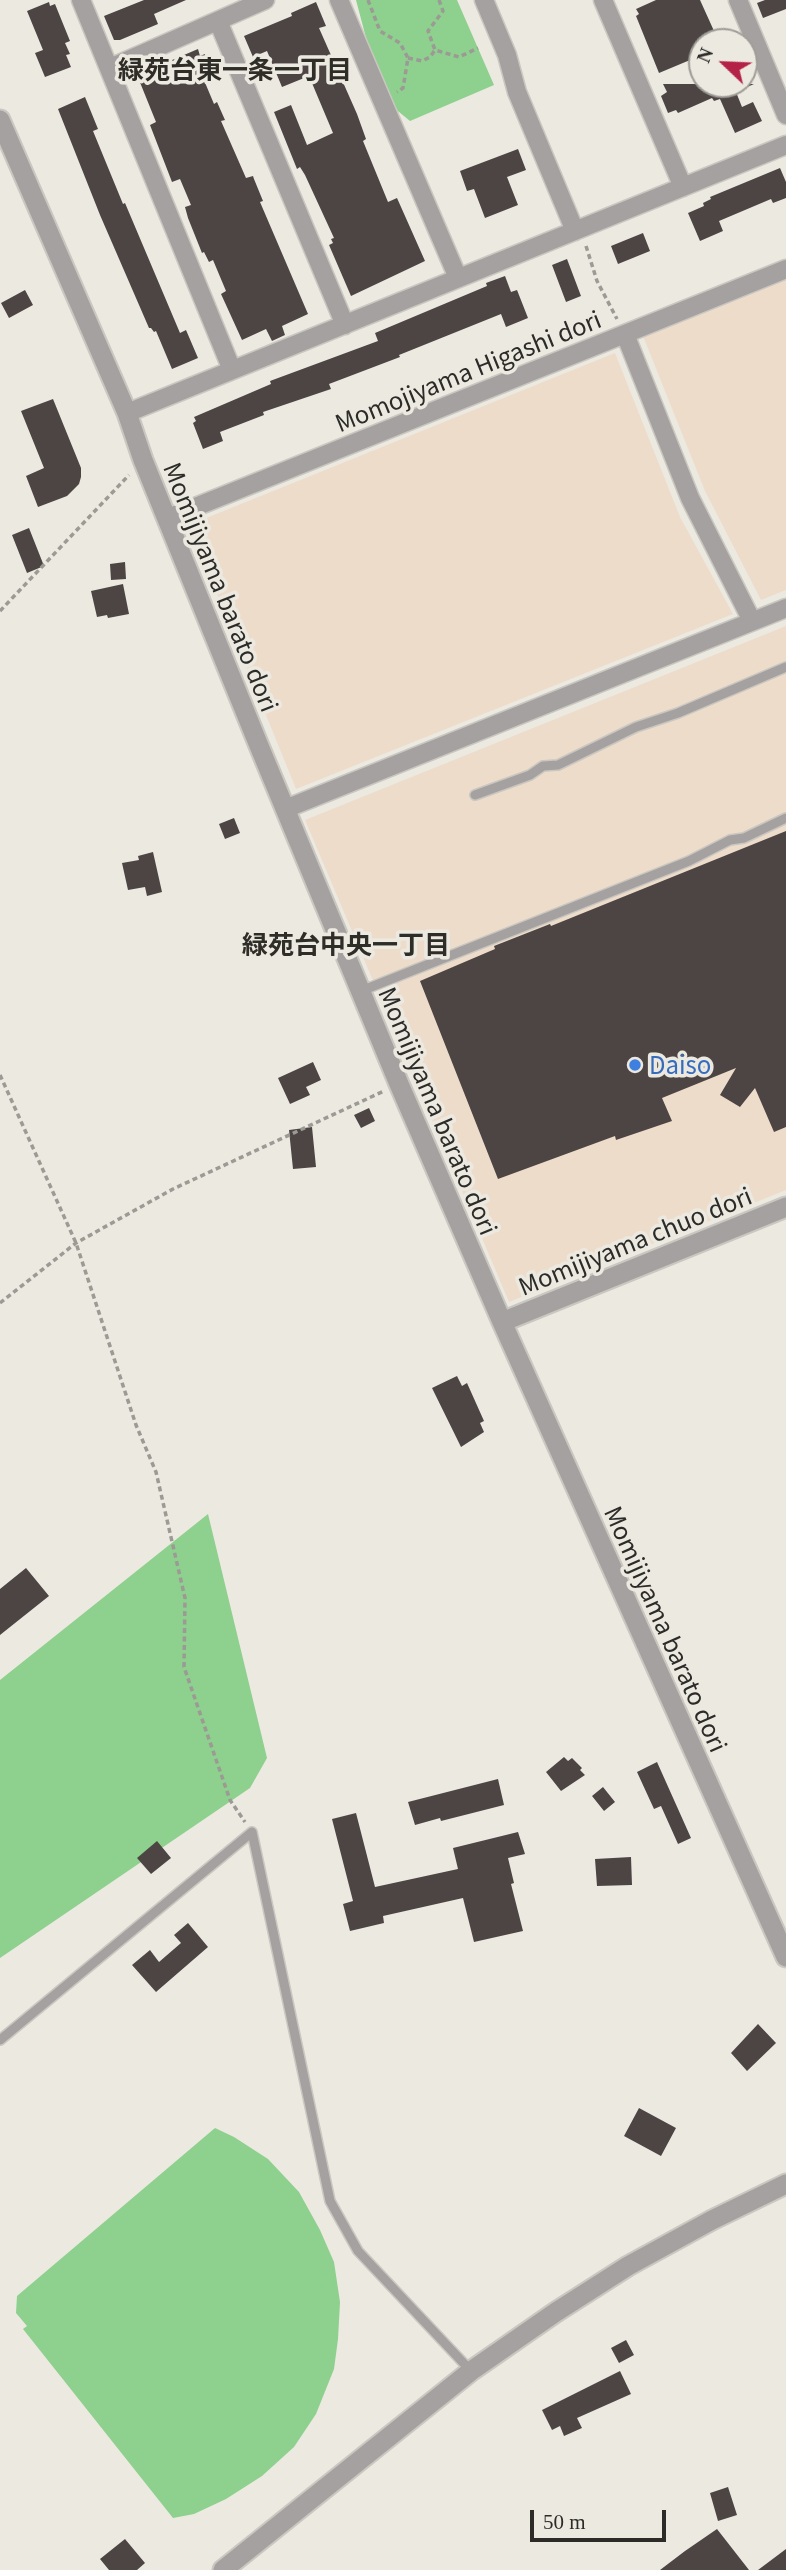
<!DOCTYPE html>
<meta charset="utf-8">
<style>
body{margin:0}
#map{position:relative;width:786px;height:2570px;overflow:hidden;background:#ece9e1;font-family:Georgia,serif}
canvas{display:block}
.north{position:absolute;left:688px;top:28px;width:70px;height:70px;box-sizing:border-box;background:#ece9e1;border:2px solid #9f9d97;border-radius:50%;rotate:293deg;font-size:19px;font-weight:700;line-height:28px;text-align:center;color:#2c2b28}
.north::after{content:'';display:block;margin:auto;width:24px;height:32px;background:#b42247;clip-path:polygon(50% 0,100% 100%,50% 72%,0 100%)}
.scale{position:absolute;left:530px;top:2510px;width:136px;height:32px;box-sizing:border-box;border:4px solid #2c2b28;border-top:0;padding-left:9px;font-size:21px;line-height:24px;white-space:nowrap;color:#2c2b28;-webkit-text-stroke:5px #ece9e1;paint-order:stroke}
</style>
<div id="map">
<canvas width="786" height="2570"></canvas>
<div class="north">N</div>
<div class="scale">50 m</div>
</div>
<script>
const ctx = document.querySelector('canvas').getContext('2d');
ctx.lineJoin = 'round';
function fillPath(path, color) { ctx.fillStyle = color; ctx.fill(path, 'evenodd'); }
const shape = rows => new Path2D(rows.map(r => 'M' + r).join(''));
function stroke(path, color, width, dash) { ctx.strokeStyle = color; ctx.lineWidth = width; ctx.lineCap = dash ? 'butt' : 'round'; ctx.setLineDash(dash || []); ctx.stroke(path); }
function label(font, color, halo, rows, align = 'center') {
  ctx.font = font + ' Georgia,"Noto Sans JP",serif'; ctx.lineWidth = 7; ctx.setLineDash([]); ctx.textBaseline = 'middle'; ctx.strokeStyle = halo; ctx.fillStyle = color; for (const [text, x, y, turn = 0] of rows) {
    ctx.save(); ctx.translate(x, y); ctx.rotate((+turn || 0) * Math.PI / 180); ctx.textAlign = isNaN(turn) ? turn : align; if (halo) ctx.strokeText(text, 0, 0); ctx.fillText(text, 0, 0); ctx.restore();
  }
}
fillPath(shape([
 [786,278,786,590,761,600,705,491,643,336],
 [615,353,680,517,733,614,296,789,189,525],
 [786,626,786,1190,509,1302,305,820]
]), '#eedccb');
fillPath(shape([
 [356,0,457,0,494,85,410,121,382,98],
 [208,1514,267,1758,250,1788,0,1958,0,1680],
 [215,2128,234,2137,268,2159,299,2192,320,2230,334,2262,340,2302,338,2339,334,2369,316,2414,294,2447,262,2476,226,2499,194,2514,173,2518,23,2329,27,2326,16,2313,17,2296]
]), '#8ed08d');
fillPath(shape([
 [144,0,186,0,154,14,158,24,120,40,114,40,104,16],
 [656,0,700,0,719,42,702,42,702,55,659,73,636,16,639,14,636,9],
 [765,0,786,0,786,9,763,18,757,3],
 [49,2,50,6,55,4,70,41,65,43,70,54,66,55,71,67,45,77,35,53,43,50,27,11],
 [316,2,326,26,319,28,357,114,366,139,363,141,388,202,397,198,425,261,351,296,329,245,333,243,331,239,334,238,305,175,300,167,297,169,274,112,291,105,307,145,333,133,309,76,282,87,267,51,253,57,244,36,292,16,291,13],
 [198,49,200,56,205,54,211,69,201,73,214,104,217,102,225,120,221,121,246,178,253,176,254,179,263,201,260,202,308,314,282,326,285,335,272,341,266,329,242,340,221,294,226,291,213,260,209,262,204,252,202,253,188,218,185,207,191,205,180,179,172,182,150,125,156,122,137,75],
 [663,84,754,84,736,92,742,107,753,102,762,121,735,133,720,99,714,101,712,98,678,113,676,110,668,113,661,96,667,92],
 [85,97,98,129,93,131,123,204,125,203,180,333,186,330,198,358,172,369,156,331,154,332,151,328,149,328,100,215,58,109],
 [518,149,526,170,507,177,518,205,485,218,474,189,467,191,460,171],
 [780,168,786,182,786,198,773,203,771,199,719,221,723,231,700,241,688,213,704,206,703,203,711,199,710,197],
 [643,233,650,251,618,264,611,246],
 [567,259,581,296,566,302,552,265],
 [505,276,511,292,517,290,528,318,506,327,501,314,399,355,400,357,329,384,331,389,263,412,264,415,220,432,223,441,203,449,193,423,196,421,194,417,271,384,270,381,378,341,375,333,487,286,486,283],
 [25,290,33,305,9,318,1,303],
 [53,399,81,468,81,477,79,484,67,496,38,507,26,476,44,468,21,411],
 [29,528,44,566,27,573,12,535],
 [125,562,126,579,111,580,110,564],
 [123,584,129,614,108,618,107,615,97,617,91,591],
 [234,818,240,833,225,839,219,824],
 [786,831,786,1127,774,1132,755,1088,740,1107,720,1095,736,1068,662,1098,672,1121,616,1140,615,1136,498,1179,420,981,495,949,494,946,550,924,551,926],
 [153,852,162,892,147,896,145,887,128,890,122,863,139,860,138,856],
 [313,1062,321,1080,306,1087,310,1095,290,1104,278,1078],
 [369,1108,375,1121,361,1128,354,1115],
 [312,1127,316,1167,293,1169,289,1130],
 [457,1376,462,1386,467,1383,484,1421,480,1423,484,1432,461,1447,432,1388],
 [26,1568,49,1596,0,1635,0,1589],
 [564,1757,568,1761,572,1758,582,1768,580,1770,585,1775,561,1791,546,1772],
 [657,1762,691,1838,678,1844,661,1806,654,1809,637,1772],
 [498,1779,504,1805,441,1821,440,1818,415,1825,408,1802],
 [603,1787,615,1802,604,1811,592,1796],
 [356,1813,375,1887,458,1869,453,1848,518,1832,525,1854,508,1858,514,1883,511,1884,523,1931,474,1942,463,1898,383,1916,384,1923,350,1931,343,1904,353,1901,332,1819],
 [157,1841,171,1858,151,1874,137,1858],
 [631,1857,632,1885,597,1886,595,1859],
 [188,1923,208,1947,156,1992,132,1965,150,1950,159,1962,181,1943,174,1935],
 [758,2024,776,2043,747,2071,731,2053],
 [639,2108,676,2128,661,2156,624,2136],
 [626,2340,634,2355,619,2363,611,2348],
 [620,2371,631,2394,577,2418,582,2428,564,2436,560,2426,552,2430,542,2410],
 [728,2487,737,2515,718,2521,710,2493],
 [717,2529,749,2570,660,2570,685,2551],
 [125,2539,145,2563,137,2570,109,2570,100,2559],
 [786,2549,786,2570,758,2570]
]), '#4d4544');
const service = shape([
 [475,795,530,775,543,766,558,765,636,727,678,713,786,667],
 [361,991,689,861,730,840,744,838,786,818],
 [0,2040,252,1832,330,2201,358,2251,471,2371]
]);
const minor = shape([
 [81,0,232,370],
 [339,0,458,278],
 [484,0,507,55,517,92,575,231],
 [603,0,683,187],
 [738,0,786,115],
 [218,21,345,325],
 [110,68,265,0],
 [625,334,690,498,752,621],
 [127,413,786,145],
 [168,518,786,269],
 [285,809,786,608]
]);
const tertiary = shape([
 [0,120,127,413,143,460,257,741,399,1084,502,1322,786,1957],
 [502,1322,786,1207],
 [223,2570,471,2371,556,2312,628,2266,712,2220,786,2184]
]);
stroke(service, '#c9c7c0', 12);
stroke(minor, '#c9c7c0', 21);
stroke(tertiary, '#c9c7c0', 23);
stroke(shape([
 [368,0,380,31,400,43,408,58,403,88,397,92],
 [439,0,443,11,428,31,435,50,459,57,478,48],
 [408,58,422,61,430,57,435,50],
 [586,246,597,281,617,319],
 [0,611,129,475],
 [0,1075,76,1243,136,1425,156,1472,185,1598,184,1667,230,1800,245,1822],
 [0,1303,76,1243,173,1189,384,1091]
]), '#9c9a94', 3.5, [5, 3.5]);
stroke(service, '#a5a1a0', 9);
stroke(minor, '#a5a1a0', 18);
stroke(tertiary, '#a5a1a0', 19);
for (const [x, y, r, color] of [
 [635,1065,7,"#3f7fe0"]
]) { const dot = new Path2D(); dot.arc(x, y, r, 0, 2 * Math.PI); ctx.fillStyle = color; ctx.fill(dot); stroke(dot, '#ece9e1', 2.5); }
label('24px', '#2c2b28', '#ece9e1', [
 ["Momojiyama Higashi dori",468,371,-22],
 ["Momijiyama barato dori",221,587,68],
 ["Momijiyama barato dori",438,1111,67],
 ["Momijiyama chuo dori",635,1241,-22],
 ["Momijiyama barato dori",666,1629,66]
]);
label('24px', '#366cbe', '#ece9e1', [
 ["Daiso",649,1065]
], 'left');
label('bold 26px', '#2f2d27', '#ece9e1', [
 ["緑苑台東一条一丁目",235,69],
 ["緑苑台中央一丁目",346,944]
]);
</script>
